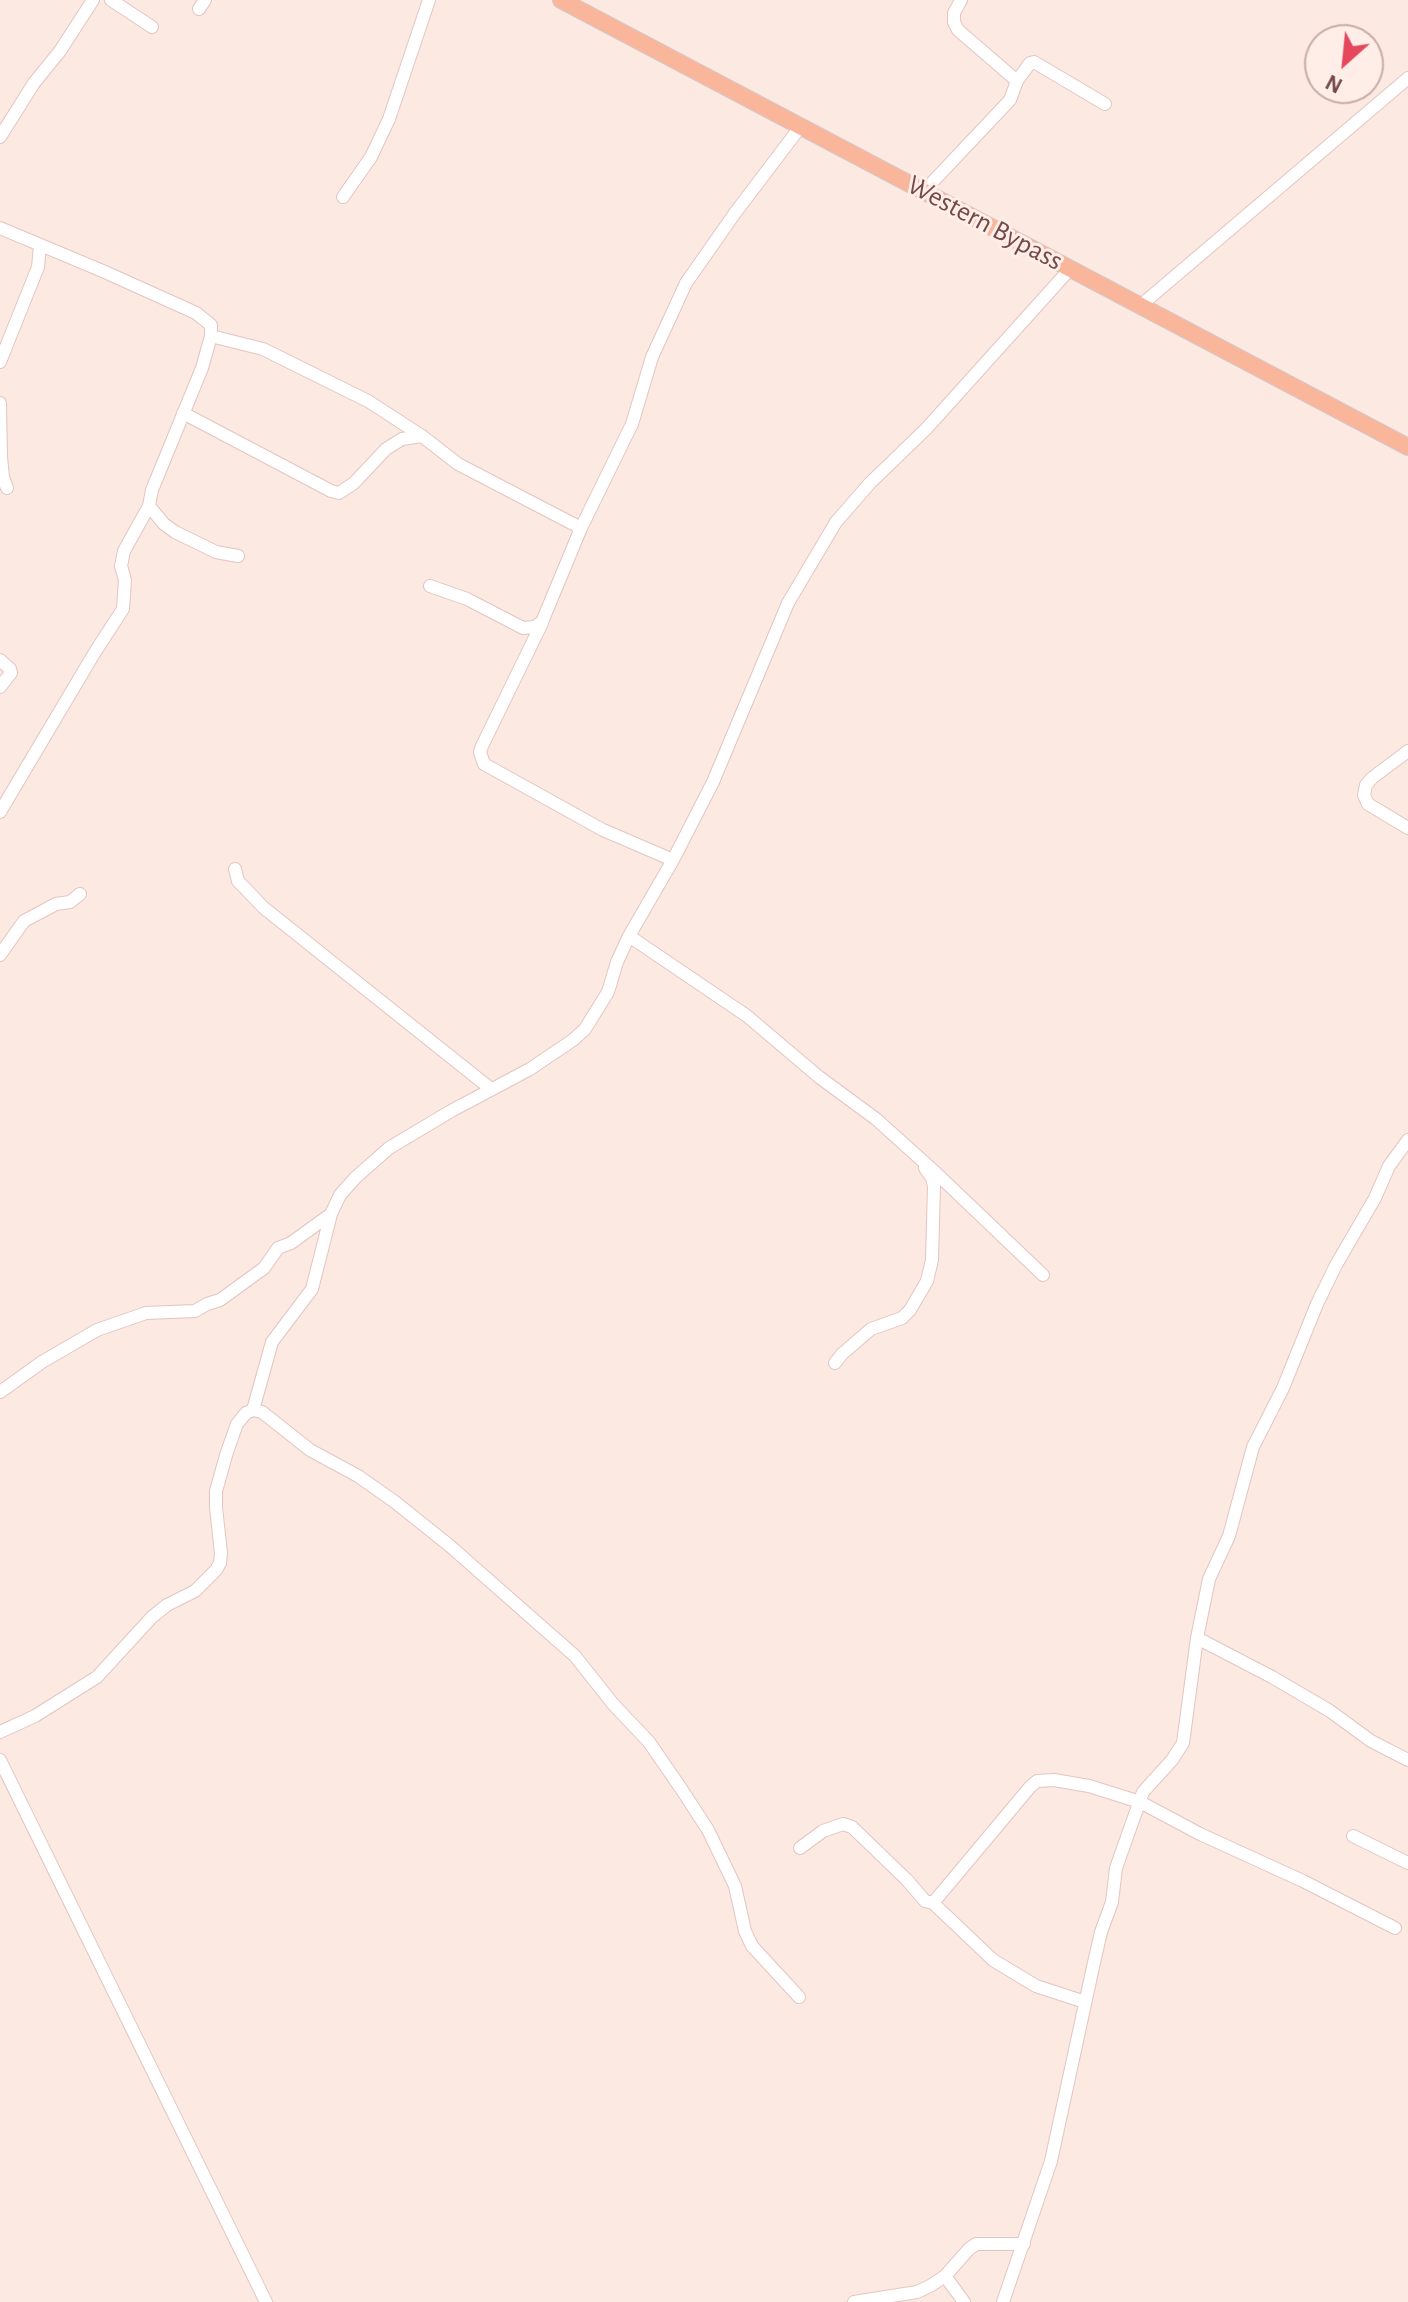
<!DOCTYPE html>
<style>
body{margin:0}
#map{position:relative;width:1408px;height:2302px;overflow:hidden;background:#fce9e2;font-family:"Alegreya Sans",sans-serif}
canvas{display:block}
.north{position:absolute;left:1304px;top:24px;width:80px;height:80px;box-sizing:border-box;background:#ffeee8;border:2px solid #c7aca8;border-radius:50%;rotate:207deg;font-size:22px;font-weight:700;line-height:32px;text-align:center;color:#734949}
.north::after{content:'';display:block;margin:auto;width:28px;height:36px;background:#e5485c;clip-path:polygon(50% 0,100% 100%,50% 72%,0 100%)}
</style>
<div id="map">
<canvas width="1408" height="2302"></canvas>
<div class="north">N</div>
</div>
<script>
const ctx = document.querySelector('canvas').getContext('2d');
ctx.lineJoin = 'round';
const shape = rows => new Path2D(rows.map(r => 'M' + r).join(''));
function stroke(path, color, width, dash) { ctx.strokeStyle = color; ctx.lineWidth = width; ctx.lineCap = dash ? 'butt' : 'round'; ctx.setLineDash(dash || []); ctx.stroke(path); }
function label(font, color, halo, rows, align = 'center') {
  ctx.font = font + ' "Alegreya Sans",sans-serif'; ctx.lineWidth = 6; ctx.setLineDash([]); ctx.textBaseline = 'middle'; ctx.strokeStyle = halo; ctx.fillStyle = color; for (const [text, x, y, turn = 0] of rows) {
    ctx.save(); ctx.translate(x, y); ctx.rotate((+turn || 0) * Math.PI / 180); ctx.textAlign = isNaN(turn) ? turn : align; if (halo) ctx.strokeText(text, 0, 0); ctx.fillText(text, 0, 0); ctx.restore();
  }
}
const minor = shape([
 [111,0,152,27],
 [199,9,205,0],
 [1017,81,1030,63,1034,62,1105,104],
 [0,137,34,83,60,51,93,0],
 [924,191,1010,100,1017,81,958,30,954,22,954,13,961,0],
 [343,197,371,157,389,119,429,0],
 [0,228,105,272,196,313,211,325,211,336,202,368,152,490,149,506,164,524,175,532,216,552,238,556],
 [1140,306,1408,78],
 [211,336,263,349,368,401,422,436,458,464,581,528],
 [0,362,38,267,40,246],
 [0,403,1,457,3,477,7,488],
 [183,413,331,491,339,493,354,483,386,449,402,439,422,436],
 [430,586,467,599,523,628,534,627,542,622,581,528,632,424,652,357,686,283,735,213,801,126],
 [542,623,482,746,480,752,484,764,603,830,673,860],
 [0,660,10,669,11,673,0,687],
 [1408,751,1372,778,1366,785,1364,795,1368,804,1408,828],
 [0,812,95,652,123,609,125,580,121,566,124,551,149,506],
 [235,869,238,881,264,908,491,1089],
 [629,936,747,1016,819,1077,876,1119,936,1173,1043,1275],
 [0,955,24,921,56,904,70,902,80,894],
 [835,1363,842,1354,871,1329,902,1318,910,1310,927,1281,932,1260,934,1186,932,1178,925,1168],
 [0,1392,42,1362,97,1330,146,1313,195,1311,207,1304,220,1300,264,1268,278,1248,291,1243,331,1214],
 [253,1410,262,1412,310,1450,358,1476,395,1502,450,1546,575,1656,613,1704,649,1742,682,1790,708,1830,735,1886,745,1931,752,1946,799,1997],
 [1197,1638,1272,1677,1330,1711,1371,1741,1408,1760],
 [0,1732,35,1716,97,1677,152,1617,167,1605,195,1591,216,1570,220,1563,221,1553,216,1508,216,1491,227,1452,237,1424,246,1413,253,1410,272,1342,312,1289,331,1214,340,1195,355,1178,389,1148,451,1111,530,1069,573,1040,585,1029,608,992,617,962,629,936,673,860,713,782,788,603,836,522,870,483,926,429,1070,269],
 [0,1760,266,2302],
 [1353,1836,1408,1863],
 [800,1848,823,1831,843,1824,852,1827,907,1880,925,1901,933,1903,1030,1787,1037,1781,1054,1780,1089,1786,1140,1802,1200,1834,1303,1881,1395,1928],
 [933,1903,993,1960,1036,1986,1085,2002],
 [945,2276,964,2302],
 [854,2302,917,2292,930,2286,945,2276,969,2249,976,2244,1024,2244],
 [1003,2302,1051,2161,1093,1967,1101,1932,1112,1902,1116,1868,1143,1792,1172,1760,1183,1743,1197,1638,1209,1579,1229,1536,1253,1447,1283,1388,1317,1304,1336,1265,1375,1198,1389,1166,1408,1140]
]);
const major = shape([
 [561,0,1408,447]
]);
stroke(minor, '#e2c5c1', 14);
stroke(major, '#d5c8c8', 18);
stroke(minor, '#fff', 12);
stroke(major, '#fab69b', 16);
label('28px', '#734949', '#ffeee8', [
 ["Western Bypass",985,223,28]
]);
</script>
